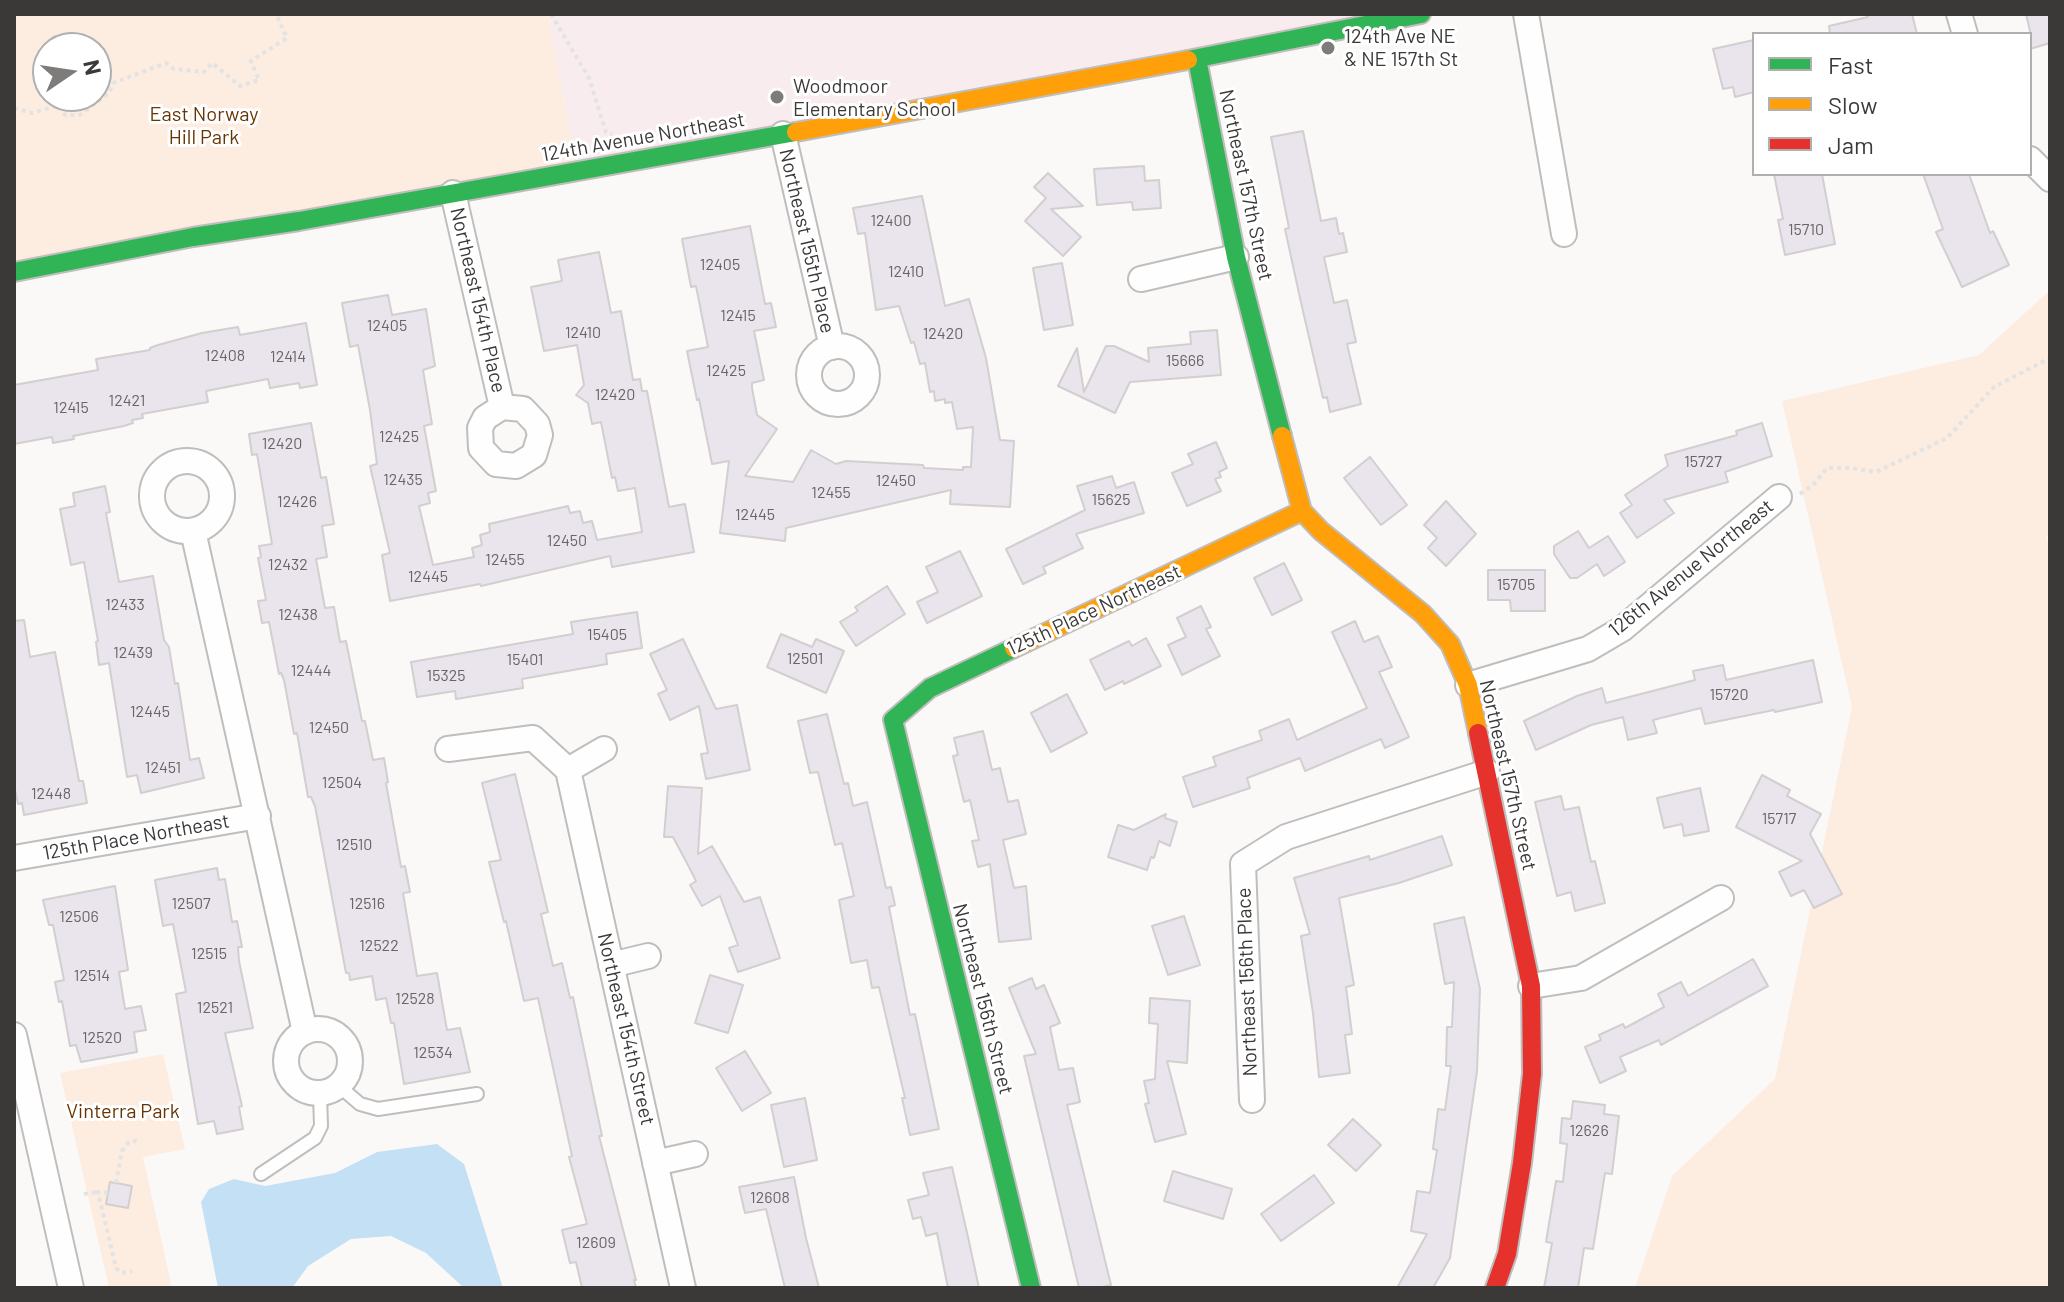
<!DOCTYPE html>
<style>
body{margin:0}
#map{position:relative;width:2064px;height:1302px;overflow:hidden;background:#fbf9f7;font-family:Barlow,sans-serif}
canvas{display:block}
.frame{position:absolute;inset:0;border:16px solid #3b3938;pointer-events:none}
.legend{position:absolute;left:1752px;top:32px;width:280px;height:144px;box-sizing:border-box;background:#fff;border:2px solid #b1b0af;margin:0;padding:10px 14px;list-style:none;font-size:24px;color:#3b3938}
.legend li{display:flex;align-items:center;gap:16px;height:40px}
.legend b{width:40px;border:2px solid #b1b0af}
.north{position:absolute;left:32px;top:32px;width:80px;height:80px;box-sizing:border-box;background:#fff;border:2px solid #b1b0af;border-radius:50%;rotate:77deg;font-size:22px;font-weight:700;line-height:32px;text-align:center;color:#3b3938}
.north::after{content:'';display:block;margin:auto;width:28px;height:36px;background:#7e7c7b;clip-path:polygon(50% 0,100% 100%,50% 72%,0 100%)}
</style>
<div id="map">
<canvas width="2064" height="1302"></canvas>
<div class="frame"></div>
<ul class="legend">
<li><b style="height:10px;background:#30b455"></b>Fast</li>
<li><b style="height:10px;background:#ff9f0a"></b>Slow</li>
<li><b style="height:10px;background:#e5322d"></b>Jam</li>
</ul>
<div class="north">N</div>
</div>
<script>
const ctx = document.querySelector('canvas').getContext('2d');
ctx.lineJoin = 'round';
function fillPath(path, color) { ctx.fillStyle = color; ctx.fill(path, 'evenodd'); }
const shape = rows => new Path2D(rows.map(r => 'M' + r).join(''));
function stroke(path, color, width, dash) { ctx.strokeStyle = color; ctx.lineWidth = width; ctx.lineCap = dash ? 'butt' : 'round'; ctx.setLineDash(dash || []); ctx.stroke(path); }
function label(font, color, halo, rows, align = 'center') {
  ctx.font = font + ' Barlow,sans-serif'; ctx.lineWidth = 6; ctx.setLineDash([]); ctx.textBaseline = 'middle'; ctx.strokeStyle = halo; ctx.fillStyle = color; for (const [text, x, y, turn = 0] of rows) {
    ctx.save(); ctx.translate(x, y); ctx.rotate((+turn || 0) * Math.PI / 180); ctx.textAlign = isNaN(turn) ? turn : align; if (halo) ctx.strokeText(text, 0, 0); ctx.fillText(text, 0, 0); ctx.restore();
  }
}
fillPath(shape([
 [548,14,1421,14,577,170]
]), '#f9ecee');
fillPath(shape([
 [14,14,548,14,577,170,14,274],
 [48,48,96,48,96,96,48,96],
 [2050,290,2050,533,2046,537,2050,547,2050,1288,1635,1288,1672,1176,1775,1079,1852,707,1782,401,1979,355],
 [163,1054,185,1149,143,1157,172,1288,109,1288,60,1073]
]), '#fdece0');
fillPath(shape([
 [437,1144,464,1164,503,1288,464,1288,426,1253,391,1236,351,1239,308,1266,292,1288,218,1288,201,1202,209,1189,234,1179,265,1186,335,1173,377,1152]
]), '#c3e0f4');
const building = shape([
 [1867,14,1912,14,1917,34,1830,34,1829,26,1868,17,1867,14],
 [2026,14,2050,14,2050,43,2030,49,2030,31,2026,14],
 [1754,40,1754,92,1735,97,1733,87,1723,89,1713,49,1754,40],
 [1303,131,1321,221,1336,218,1339,234,1343,233,1347,252,1324,257,1334,303,1347,300,1356,342,1347,344,1361,404,1330,412,1327,397,1323,398,1300,298,1285,229,1289,228,1271,137,1303,131],
 [1144,166,1145,181,1159,180,1161,208,1133,210,1132,202,1097,205,1094,169,1144,166],
 [1048,173,1083,206,1051,209,1081,237,1063,256,1025,221,1046,198,1034,187,1048,173],
 [1774,174,1822,174,1835,244,1785,255,1778,220,1783,219,1774,174],
 [1923,174,1969,174,1990,233,1993,231,2009,265,1962,287,1936,232,1943,229,1923,174],
 [922,196,945,306,969,299,986,358,1000,440,1014,441,1010,507,950,504,951,490,786,528,785,541,720,533,729,461,712,464,699,399,697,400,687,351,708,347,696,286,691,287,682,239,750,226,765,304,771,303,776,327,754,331,764,380,752,383,752,388,757,415,777,429,745,476,793,482,811,450,836,464,846,461,923,465,924,468,963,470,963,467,971,467,973,427,957,429,952,402,945,403,945,399,935,401,934,391,930,392,925,363,920,364,914,342,911,343,899,306,876,310,865,233,858,234,853,208,922,196],
 [599,252,611,313,621,311,633,380,640,379,642,391,647,391,669,507,685,504,694,552,612,567,610,556,481,586,480,584,390,601,382,555,390,553,370,466,377,464,370,410,358,345,350,347,342,303,388,295,392,315,426,309,435,366,423,370,432,424,424,426,436,491,428,493,430,503,419,506,433,565,474,557,472,548,482,545,480,535,490,532,489,524,568,506,570,513,580,511,583,523,592,521,597,540,642,532,635,488,618,491,615,477,612,478,601,422,592,424,588,403,576,395,584,385,577,345,544,351,531,287,562,281,558,260,599,252],
 [1062,263,1073,325,1044,330,1033,268,1062,263],
 [306,323,317,385,300,388,299,383,270,388,268,379,206,391,208,402,142,414,143,418,132,420,133,423,124,426,73,436,74,439,53,443,52,437,14,444,14,385,98,370,96,359,150,350,150,348,158,345,202,333,238,327,240,335,306,323],
 [1217,330,1221,375,1130,382,1115,413,1058,386,1077,348,1084,392,1106,346,1114,346,1149,362,1148,348,1191,344,1190,332,1217,330],
 [311,423,321,478,326,477,334,524,322,526,327,557,316,559,325,608,334,607,340,642,346,641,362,721,365,721,373,760,384,758,388,782,386,783,401,867,405,866,410,892,403,893,417,976,437,973,447,1030,460,1028,470,1072,404,1084,394,1023,391,1023,386,998,376,1000,372,976,350,980,349,973,346,973,315,806,311,797,308,797,297,733,294,734,284,680,281,673,279,674,269,622,262,623,258,601,266,600,258,558,261,557,259,546,272,544,257,454,252,455,249,434,311,423],
 [1762,423,1772,456,1725,472,1728,482,1664,500,1674,513,1637,538,1620,513,1632,505,1625,495,1668,466,1665,455,1737,435,1736,431,1762,423],
 [1216,442,1227,468,1219,472,1221,477,1215,479,1221,491,1187,506,1172,473,1193,464,1188,454,1216,442],
 [1370,457,1407,505,1381,525,1344,478,1370,457],
 [1112,476,1116,488,1134,482,1144,513,1076,534,1083,548,1043,567,1046,573,1023,584,1006,549,1085,510,1077,486,1112,476],
 [105,486,110,512,106,513,119,582,153,576,164,640,169,647,175,684,178,683,190,760,199,758,204,778,141,793,137,775,127,777,109,663,99,665,96,642,98,641,84,562,71,565,60,509,75,506,73,493,105,486],
 [1446,501,1476,534,1446,566,1428,548,1437,538,1424,525,1446,501],
 [1578,531,1589,548,1608,536,1625,562,1604,576,1597,564,1577,578,1570,578,1554,554,1554,546,1578,531],
 [960,551,982,596,927,623,917,602,938,592,926,567,960,551],
 [1284,563,1302,600,1272,615,1254,578,1284,563],
 [1488,570,1545,570,1545,611,1511,611,1510,600,1488,600,1488,570],
 [887,586,905,614,856,646,840,622,858,611,855,607,887,586],
 [1201,606,1211,627,1206,629,1220,656,1182,675,1168,645,1186,637,1177,618,1201,606],
 [637,612,642,648,606,654,607,664,522,679,523,688,456,699,455,691,417,697,411,662,573,634,571,622,637,612],
 [24,620,30,657,55,652,79,781,83,781,87,803,24,815,22,803,18,804,14,785,14,621,24,620],
 [1355,621,1364,642,1378,636,1392,667,1379,672,1409,737,1385,748,1381,739,1305,771,1300,758,1247,778,1250,788,1193,807,1183,777,1216,766,1213,757,1262,740,1259,731,1289,719,1297,740,1367,708,1332,632,1355,621],
 [781,634,812,647,816,639,844,651,826,693,767,667,781,634],
 [1146,638,1161,666,1124,684,1123,681,1105,690,1090,660,1129,641,1132,646,1146,638],
 [683,639,716,709,737,705,750,770,706,779,701,754,708,753,699,706,670,720,658,694,667,690,650,654,683,639],
 [1813,660,1822,702,1775,712,1774,710,1705,724,1701,708,1653,720,1657,733,1628,740,1623,717,1591,725,1536,750,1524,721,1577,696,1602,688,1606,703,1695,680,1693,671,1723,665,1726,680,1813,660],
 [1067,694,1087,733,1051,752,1031,713,1067,694],
 [827,714,844,784,848,783,853,806,867,802,886,888,891,887,895,905,889,907,910,1015,915,1014,939,1129,910,1135,902,1098,905,1098,879,987,872,988,867,960,851,963,839,900,854,896,842,843,835,845,818,772,810,773,798,721,827,714],
 [983,731,992,770,1000,768,1008,802,1018,800,1026,834,1003,840,1014,888,1026,886,1031,939,999,942,990,864,978,867,972,841,979,840,970,800,964,802,953,756,958,755,954,738,983,731],
 [515,774,548,912,541,914,553,966,562,963,570,998,573,997,602,1136,599,1136,636,1280,634,1280,636,1288,582,1288,576,1262,570,1263,562,1230,587,1224,569,1157,572,1156,538,998,524,1001,506,921,504,922,489,862,501,860,482,783,515,774],
 [1762,775,1790,790,1787,796,1821,814,1810,834,1842,894,1814,908,1804,890,1791,896,1779,872,1802,861,1736,827,1762,775],
 [668,786,702,788,698,854,712,846,744,902,760,897,780,958,738,972,729,948,738,945,720,896,702,906,690,885,696,881,689,867,673,837,664,837,668,786],
 [1700,788,1709,831,1684,836,1682,824,1664,828,1657,798,1700,788],
 [1561,796,1564,810,1579,807,1591,862,1595,861,1605,903,1575,911,1571,892,1557,896,1535,802,1561,796],
 [1166,814,1165,818,1177,822,1170,846,1159,841,1154,858,1151,857,1147,870,1108,857,1118,825,1134,830,1166,814],
 [1442,836,1452,865,1399,883,1339,898,1354,985,1346,987,1352,1034,1345,1035,1350,1073,1319,1077,1313,1013,1301,936,1310,934,1294,878,1369,856,1370,860,1442,836],
 [217,868,219,880,225,879,232,922,237,921,242,947,238,947,239,961,253,1028,225,1033,242,1106,239,1107,243,1129,217,1134,214,1121,198,1124,176,994,186,992,173,924,163,926,155,880,217,868],
 [115,886,128,970,119,972,125,1009,141,1006,146,1030,134,1032,137,1052,81,1062,76,1045,70,1046,62,1001,59,1002,55,982,64,980,53,925,49,925,43,900,115,886],
 [1184,916,1200,965,1168,975,1152,926,1184,916],
 [1464,917,1480,989,1477,1071,1450,1258,1433,1288,1397,1288,1427,1234,1411,1231,1417,1191,1430,1193,1437,1150,1433,1149,1438,1109,1445,1110,1451,1066,1446,1066,1447,1027,1452,1027,1454,982,1445,984,1434,924,1464,917],
 [1753,959,1768,986,1661,1045,1659,1040,1620,1057,1626,1071,1600,1083,1585,1047,1601,1040,1599,1035,1623,1024,1625,1028,1664,1007,1658,994,1681,982,1688,996,1753,959],
 [710,975,743,985,728,1033,695,1023,710,975],
 [1032,978,1036,989,1044,985,1060,1023,1050,1027,1059,1070,1073,1068,1080,1102,1067,1105,1111,1285,1099,1288,1079,1288,1024,1056,1036,1054,1009,988,1032,978],
 [1150,998,1190,1001,1187,1063,1167,1061,1186,1134,1155,1142,1145,1104,1149,1103,1144,1081,1155,1079,1158,1024,1149,1023,1150,998],
 [745,1051,771,1093,742,1111,716,1068,745,1051],
 [805,1098,817,1160,784,1167,771,1105,805,1098],
 [1573,1101,1605,1105,1604,1114,1619,1116,1612,1174,1605,1173,1593,1249,1584,1248,1578,1288,1544,1288,1552,1243,1546,1242,1556,1181,1563,1182,1567,1144,1560,1143,1562,1118,1571,1119,1573,1101],
 [1353,1119,1381,1145,1356,1171,1328,1145,1353,1119],
 [952,1167,968,1237,979,1288,948,1288,937,1233,926,1236,921,1217,913,1219,908,1200,929,1195,923,1173,952,1167],
 [1173,1171,1232,1189,1223,1219,1164,1201,1173,1171],
 [1314,1175,1334,1203,1281,1241,1261,1214,1314,1175],
 [794,1177,806,1238,819,1288,785,1288,766,1209,745,1213,739,1187,794,1177],
 [110,1182,132,1186,128,1208,106,1204,110,1182]
]);
fillPath(building, '#eae5ec');
stroke(building, '#d1cfcf', 2);
const lane = shape([
 [339,1086,360,1104,378,1109,477,1094],
 [261,1174,315,1138,321,1126,320,1094]
]);
const street = shape([
 [1526,14,1564,234],
 [1959,14,1965,34],
 [783,134,832,347],
 [2030,159,2050,179],
 [453,193,502,407,523,409,537,424,540,435,534,455,516,466,496,464,481,448,480,428,485,418,502,407],
 [1141,279,1236,257],
 '809 375a29 29 0 1 1 58 0a29 29 0 1 1-58 0Z',
 '152 496a35 35 0 1 1 70 0a35 35 0 1 1-70 0Z',
 [193,531,305,1032],
 [1468,685,1588,649,1622,629,1779,497],
 [448,749,533,738,568,770],
 [568,770,683,1288],
 [568,770,604,749],
 [14,858,258,816],
 [611,965,648,956],
 [1531,986,1581,978,1721,898],
 '286 1061a32 32 0 1 1 64 0a32 32 0 1 1-64 0Z',
 [14,1035,71,1288],
 [1252,1100,1243,864,1286,837,1487,772],
 [655,1163,695,1154]
]);
const fast = shape([
 [1197,59,1236,257,1282,436],
 [1188,60,1421,14],
 [14,272,193,237,299,221,796,132],
 [1014,648,930,688,893,720,1031,1288]
]);
const slow = shape([
 [796,132,1188,60],
 [1282,436,1302,511,1321,531,1423,614,1450,644,1468,685,1478,733],
 [1014,648,1302,511]
]);
const jam = shape([
 [1478,733,1531,986,1532,1074,1522,1163,1507,1254,1495,1288]
]);
stroke(lane, '#c0bebd', 16);
stroke(street, '#c0bebd', 28);
stroke(fast, '#c0bebd', 22);
stroke(slow, '#c0bebd', 22);
stroke(jam, '#c0bebd', 22);
stroke(shape([
 [551,14,589,78,606,132,612,134],
 [14,108,32,113,59,105,65,115,80,115,109,93,113,83,166,63,174,69,204,72,212,63,240,86,259,80,251,61,287,38,277,16,279,14],
 [1800,494,1814,484,1827,468,1850,468,1876,472,1947,438,1994,387,2050,358],
 [116,1183,122,1151,129,1142,135,1141,135,1138],
 [108,1193,98,1192,116,1268,122,1273,132,1271],
 [84,1194,97,1192]
]), '#e3e3e3', 4, [4, 4]);
stroke(lane, '#fefefe', 12);
stroke(street, '#fefefe', 24);
stroke(fast, '#30b455', 18);
stroke(slow, '#ff9f0a', 18);
stroke(jam, '#e5322d', 18);
for (const [x, y, r, color] of [
 [1328,48,8,"#7e7c7b"],
 [777,97,8,"#7e7c7b"]
]) { const dot = new Path2D(); dot.arc(x, y, r, 0, 2 * Math.PI); ctx.fillStyle = color; ctx.fill(dot); stroke(dot, '#fff', 3); }
label('16px', '#686566', null, [
 ["12400",891,221],
 ["15710",1806,230],
 ["12405",720,265],
 ["12410",906,272],
 ["12415",738,316],
 ["12405",387,326],
 ["12410",583,333],
 ["12420",943,334],
 ["12408",225,356],
 ["12414",288,357],
 ["15666",1185,361],
 ["12425",726,371],
 ["12420",615,395],
 ["12421",127,401],
 ["12415",71,408],
 ["12425",399,437],
 ["12420",282,444],
 ["15727",1703,462],
 ["12435",403,480],
 ["12450",896,481],
 ["12455",831,493],
 ["15625",1111,500],
 ["12426",297,502],
 ["12445",755,515],
 ["12450",567,541],
 ["12455",505,560],
 ["12432",288,565],
 ["12445",428,577],
 ["15705",1516,585],
 ["12433",125,605],
 ["12438",298,615],
 ["15405",607,635],
 ["12439",133,653],
 ["12501",805,659],
 ["15401",525,660],
 ["12444",311,671],
 ["15325",446,676],
 ["15720",1729,695],
 ["12445",150,712],
 ["12450",329,728],
 ["12451",163,768],
 ["12504",342,783],
 ["12448",51,794],
 ["15717",1779,819],
 ["12510",354,845],
 ["12507",191,904],
 ["12516",367,904],
 ["12506",79,917],
 ["12522",379,946],
 ["12515",209,954],
 ["12514",92,976],
 ["12528",415,999],
 ["12521",215,1008],
 ["12520",102,1038],
 ["12534",433,1053],
 ["12626",1589,1131],
 ["12608",770,1198],
 ["12609",596,1243]
]);
label('20px', '#3b3938', '#fff', [
 ["124th Ave NE",1344,36],
 ["& NE 157th St",1344,59],
 ["Woodmoor",793,86],
 ["Elementary School",793,109]
], 'left');
label('20px', '#673503', '#fff', [
 ["East Norway",204,114],
 ["Hill Park",204,137],
 ["Vinterra Park",123,1111]
]);
label('20px', '#3b3938', '#fff', [
 ["124th Avenue Northeast",643,137,-10],
 ["Northeast 157th Street",1246,185,78],
 ["Northeast 155th Place",807,241,77],
 ["Northeast 154th Place",478,300,77],
 ["126th Avenue Northeast",1691,568,-39],
 ["125th Place Northeast",1094,610,-25],
 ["Northeast 157th Street",1508,775,77],
 ["125th Place Northeast",136,837,-10],
 ["Northeast 156th Place",1247,982,-92],
 ["Northeast 156th Street",983,999,76],
 ["Northeast 154th Street",626,1029,77]
]);
</script>
